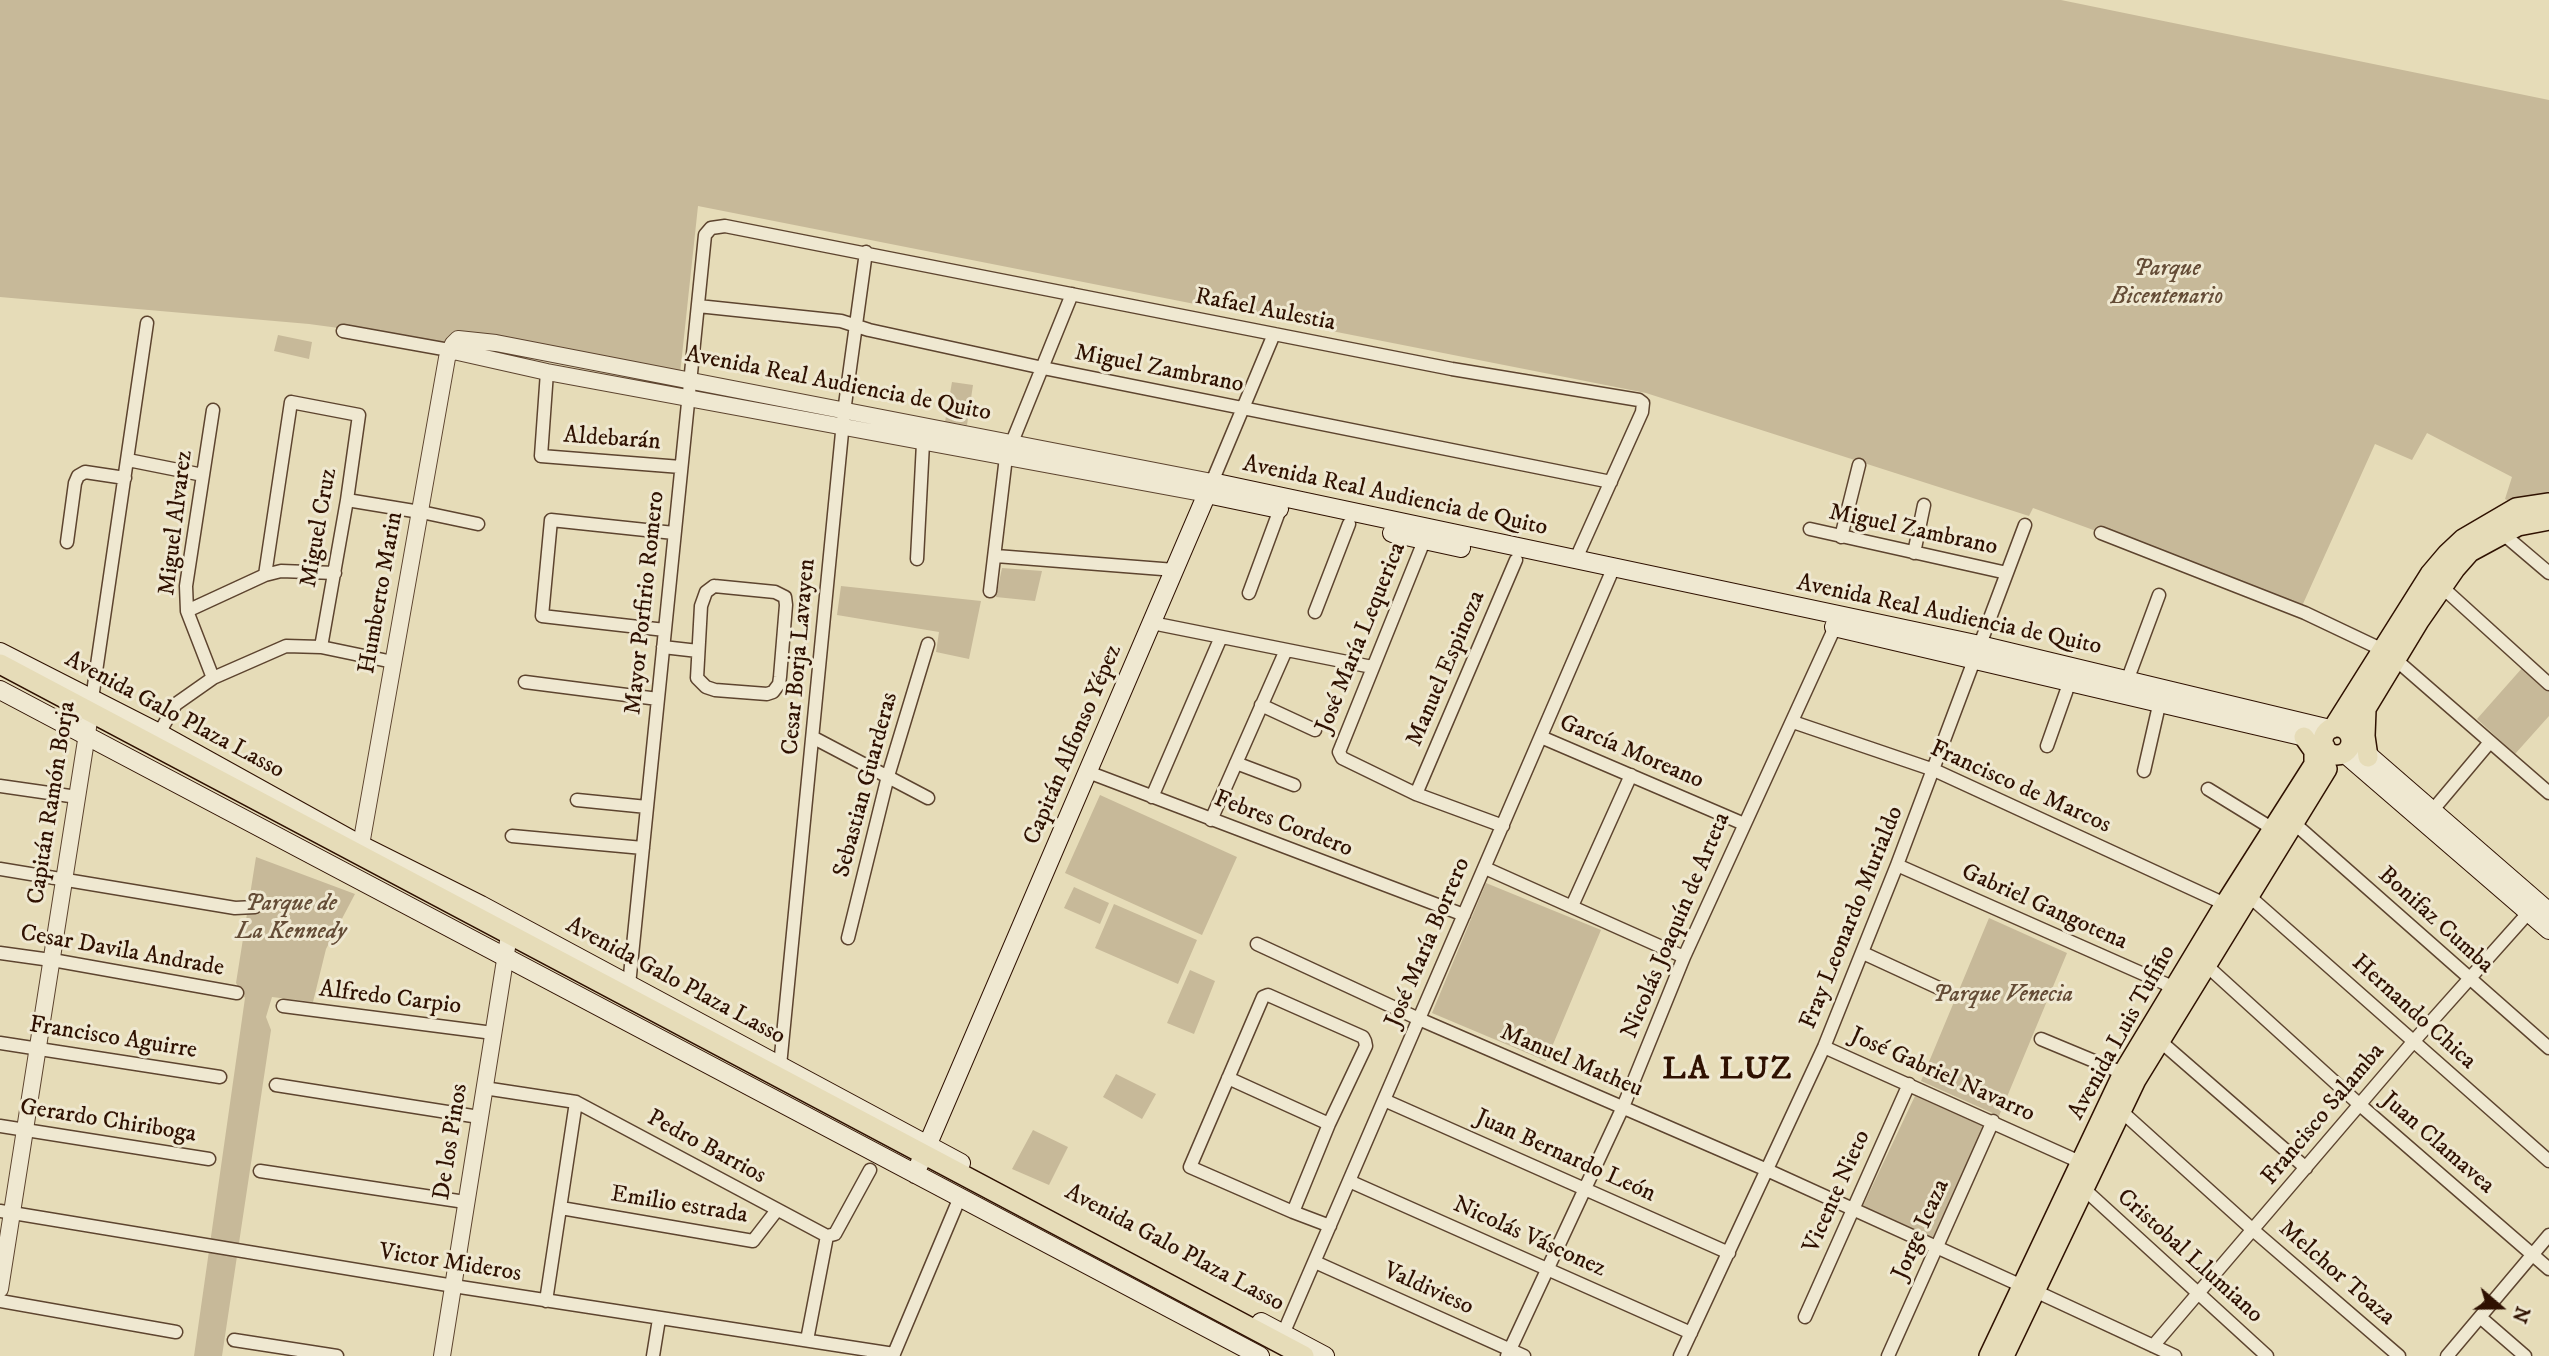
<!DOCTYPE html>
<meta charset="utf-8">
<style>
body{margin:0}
#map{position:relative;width:2549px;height:1356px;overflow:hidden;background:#e6dcb8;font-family:"IM FELL DW Pica",serif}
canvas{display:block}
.north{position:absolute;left:2465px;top:1272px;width:70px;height:70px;-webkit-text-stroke:5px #efe8d1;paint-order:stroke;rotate:110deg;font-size:19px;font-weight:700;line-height:28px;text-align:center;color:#2f1101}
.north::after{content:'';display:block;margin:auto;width:24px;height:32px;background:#2f1101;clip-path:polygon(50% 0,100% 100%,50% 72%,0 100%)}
</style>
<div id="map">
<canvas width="2549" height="1356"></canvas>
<div class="north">N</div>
</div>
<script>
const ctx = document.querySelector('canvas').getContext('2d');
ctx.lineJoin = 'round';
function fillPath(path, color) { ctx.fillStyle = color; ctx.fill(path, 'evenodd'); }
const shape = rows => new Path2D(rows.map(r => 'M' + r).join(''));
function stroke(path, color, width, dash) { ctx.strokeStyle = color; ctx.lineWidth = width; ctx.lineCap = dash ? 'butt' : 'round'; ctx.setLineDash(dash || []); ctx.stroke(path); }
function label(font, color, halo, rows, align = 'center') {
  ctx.font = font + ' "IM FELL DW Pica",serif'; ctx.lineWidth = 6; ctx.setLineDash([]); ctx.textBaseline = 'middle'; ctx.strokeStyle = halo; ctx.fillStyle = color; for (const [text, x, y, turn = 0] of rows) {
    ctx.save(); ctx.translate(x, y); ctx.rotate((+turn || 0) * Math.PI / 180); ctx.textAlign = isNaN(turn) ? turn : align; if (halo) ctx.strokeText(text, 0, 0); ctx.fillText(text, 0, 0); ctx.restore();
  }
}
fillPath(shape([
 [0,0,2061,0,2549,100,2549,498,2513,503,2505,499,2512,477,2427,433,2412,460,2375,444,2302,606,2033,508,2029,516,1646,393,698,206,680,374,309,324,0,297],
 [278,335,312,342,309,359,274,351],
 [952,382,973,385,967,425,945,422],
 [1002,568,1042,571,1035,601,996,597],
 [841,586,981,601,969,659,936,652,939,632,837,615],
 [2523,667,2549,690,2549,716,2515,754,2477,719],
 [1100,795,1237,857,1202,935,1065,873],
 [256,857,355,894,326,949,313,1002,272,997,266,1017,271,1030,222,1356,194,1356,245,998,236,983],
 [1486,883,1601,930,1546,1061,1432,1013],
 [1074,887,1109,903,1100,924,1064,908],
 [1114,904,1197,940,1178,984,1095,948],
 [1989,918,2067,953,1999,1116,1921,1081],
 [1190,970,1215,981,1194,1034,1167,1023],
 [1116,1074,1156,1094,1142,1119,1103,1097],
 [1915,1096,1987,1128,1935,1241,1862,1208],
 [1033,1130,1068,1147,1049,1185,1012,1169]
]), '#c7b999');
const minor = shape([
 [698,306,841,321,869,330,1043,368,1611,482],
 [343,331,449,350],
 [547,372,541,456,681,467],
 [213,410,186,586,187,611,213,678],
 [128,460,203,475],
 [1212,482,1274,334],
 [347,500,426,513,478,524],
 [1810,529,2007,573],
 [2101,533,2305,613,2383,650],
 [2502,533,2549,573],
 [1841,537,1859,465],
 [1424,541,1339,752,1342,758,1416,794,1503,826],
 [67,542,75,483,78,476,85,472,125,478],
 [1914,553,1924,505],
 [996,556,1175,570],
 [917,559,923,443],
 [265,575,291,402,359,415,347,500,321,647],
 [714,586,775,592,785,597,786,605,780,677,779,684,773,692,767,694,715,690,706,687,697,678,701,606,706,592,714,586],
 [2442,587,2549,684],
 [990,591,1006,457,1072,294],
 [1249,593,1280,509],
 [187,611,265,575,281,571,335,573],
 [1315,612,1349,524],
 [1152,623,1372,667],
 [665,630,542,616,551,520,674,533],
 [663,647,698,651],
 [2395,659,2549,793],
 [2127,681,2159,595],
 [525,682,658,699],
 [92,699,147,323],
 [1261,705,1315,730],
 [1793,722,1934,770,2225,904],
 [159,733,176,704,213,678,286,646,321,647,393,662],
 [1541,737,1744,824],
 [814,738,928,798],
 [2047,746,2070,681],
 [1236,763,1294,785],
 [2144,771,2160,701],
 [1088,772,1464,915],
 [0,786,77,797],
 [2208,789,2273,829],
 [1416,794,1516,560],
 [1152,797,1221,637],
 [577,800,647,807],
 [2432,811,2490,742],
 [1211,820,1286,650],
 [2295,824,2549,1048],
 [512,836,643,848],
 [1897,865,2175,988],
 [1485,868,1684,957],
 [0,869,235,908,255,907],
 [2249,896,2549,1161],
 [1572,906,1631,775],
 [848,938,888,776,928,644],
 [1257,944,1419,1019,1767,1170,2022,1286],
 [0,953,58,961,237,993],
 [1863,953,1941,989],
 [2206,965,2360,1105,2549,1269],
 [629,985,705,235,711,228,725,226,1452,369,1639,400,1643,403,1642,412,1575,561],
 [283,1006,493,1033],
 [2041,1039,2130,1076],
 [2160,1041,2306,1168],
 [0,1043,220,1077],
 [1824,1047,2080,1162],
 [780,1066,844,412,866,252],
 [1228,1078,1329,1124],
 [276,1085,479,1117],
 [484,1088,576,1102,827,1236],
 [1384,1100,1729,1253],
 [2120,1110,2253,1230,2399,1356],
 [0,1126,209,1159],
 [260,1171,465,1202],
 [1349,1181,1691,1333],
 [2083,1188,2267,1356],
 [561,1208,753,1241,777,1210],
 [0,1211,460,1287,894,1354],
 [1293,1212,1329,1124,1366,1046,1365,1041,1363,1037,1268,995,1263,997,1190,1167,1293,1212,1330,1226],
 [827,1236,835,1234,870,1170],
 [1315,1262,1524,1356],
 [2035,1291,2175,1356],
 [0,1301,176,1332],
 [546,1301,576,1102],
 [1805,1317,1909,1084],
 [2480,1317,2525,1356],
 [1283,1334,1613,569],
 [234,1340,337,1356],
 [807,1340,827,1236],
 [2153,1346,2413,1042,2529,912],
 [653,1356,659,1319],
 [893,1356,960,1197],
 [1507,1356,1623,1107,1684,957,1835,627],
 [1680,1356,1824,1047,1897,865,2025,525],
 [1888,1356,1993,1121],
 [2447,1356,2549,1235]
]);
const tertiary = shape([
 [449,350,547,372,1207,494],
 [361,845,447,358,453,344,458,339,496,343,1212,482],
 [0,1289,92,702],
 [442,1356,509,935]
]);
const secondary = shape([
 [1207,494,1279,509],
 [1392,533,1461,548],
 [1834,627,2318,740],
 [0,652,159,733,361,845,481,905,961,1163],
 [0,690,1260,1356],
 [2351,740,2549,912],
 [2344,753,2549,930],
 [915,1174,1212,482,1980,645,2330,729],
 [1261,1322,1325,1356]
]);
const primary = shape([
 [0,664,1304,1356],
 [2366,710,2365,736,2368,757],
 '2323 741a14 14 0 1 1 28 0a14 14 0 1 1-28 0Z',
 [2333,728,2430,574,2447,554,2463,539,2516,508,2549,503],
 [2350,735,2419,621,2455,569,2470,552,2518,526,2549,520],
 [2304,737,2314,751,2314,766],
 [1989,1356,2123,1073,2225,904,2325,747],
 [2004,1356,2136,1080,2327,769]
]);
stroke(minor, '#5d442f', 15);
stroke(tertiary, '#5d442f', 18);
stroke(secondary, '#2f1101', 20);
stroke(primary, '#2f1101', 22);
stroke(minor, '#efe8d1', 12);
stroke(tertiary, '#efe8d1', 16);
stroke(secondary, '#efe8d1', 18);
stroke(primary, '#e6dcb8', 19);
label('italic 24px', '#644c36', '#efe8d1', [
 ["Parque",2167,270],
 ["Bicentenario",2167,298],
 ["Parque de",291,905],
 ["La Kennedy",291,933],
 ["Parque Venecia",2003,996]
]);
label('24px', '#2f1101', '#efe8d1', [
 ["Rafael Aulestia",1265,311,11],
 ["Miguel Zambrano",1159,370,11],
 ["Avenida Real Audiencia de Quito",838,385,11],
 ["Aldebarán",612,440,4],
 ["Avenida Real Audiencia de Quito",1395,497,12],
 ["Miguel Alvarez",177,523,-83],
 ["Miguel Cruz",320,528,-80],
 ["Miguel Zambrano",1913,531,12],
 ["Humberto Marin",382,593,-80],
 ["Mayor Porfirio Romero",646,603,-84],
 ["Avenida Real Audiencia de Quito",1949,616,12],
 ["José María Lequerica",1362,638,-68],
 ["Cesar Borja Lavayen",800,657,-85],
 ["Manuel Espinoza",1447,669,-67],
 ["Avenida Galo Plaza Lasso",174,716,28],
 ["Capitán Alfonso Yépez",1074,745,-67],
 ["García Moreano",1631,753,23],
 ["Sebastian Guarderas",867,785,-75],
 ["Francisco de Marcos",2020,788,24],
 ["Capitán Ramón Borja",53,803,-81],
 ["Febres Cordero",1283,825,21],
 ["Gabriel Gangotena",2044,908,24],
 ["Fray Leonardo Murialdo",1853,918,-68],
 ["Bonifaz Cumba",2435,921,42],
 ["Nicolás Joaquín de Arteta",1677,926,-67],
 ["José María Borrero",1429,943,-67],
 ["Cesar Davila Andrade",122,952,10],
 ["Avenida Galo Plaza Lasso",675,982,28],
 ["Alfredo Carpio",390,999,7],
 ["Hernando Chica",2413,1013,42],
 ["Avenida Luis Tufiño",2123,1033,-61],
 ["Francisco Aguirre",113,1039,9],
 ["Manuel Matheu",1571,1062,23],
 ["José Gabriel Navarro",1942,1076,24],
 ["Francisco Salamba",2324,1115,-50],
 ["Gerardo Chiriboga",108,1122,9],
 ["De los Pinos",452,1142,-81],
 ["Juan Clamavea",2437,1144,41],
 ["Pedro Barrios",706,1148,28],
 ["Juan Bernardo León",1565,1157,24],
 ["Vicente Nieto",1838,1192,-66],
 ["Emilio estrada",679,1206,9],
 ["Jorge Icaza",1922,1230,-66],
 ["Nicolás Vásconez",1529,1238,24],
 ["Avenida Galo Plaza Lasso",1174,1249,28],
 ["Cristobal Llumiano",2189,1257,42],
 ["Victor Mideros",450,1264,9],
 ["Melchor Toaza",2336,1274,41],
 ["Valdivieso",1428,1290,24]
]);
ctx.letterSpacing = '2px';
label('bold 32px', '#2f1101', '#efe8d1', [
 ["LA LUZ",1728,1071]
]);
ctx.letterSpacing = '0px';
</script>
